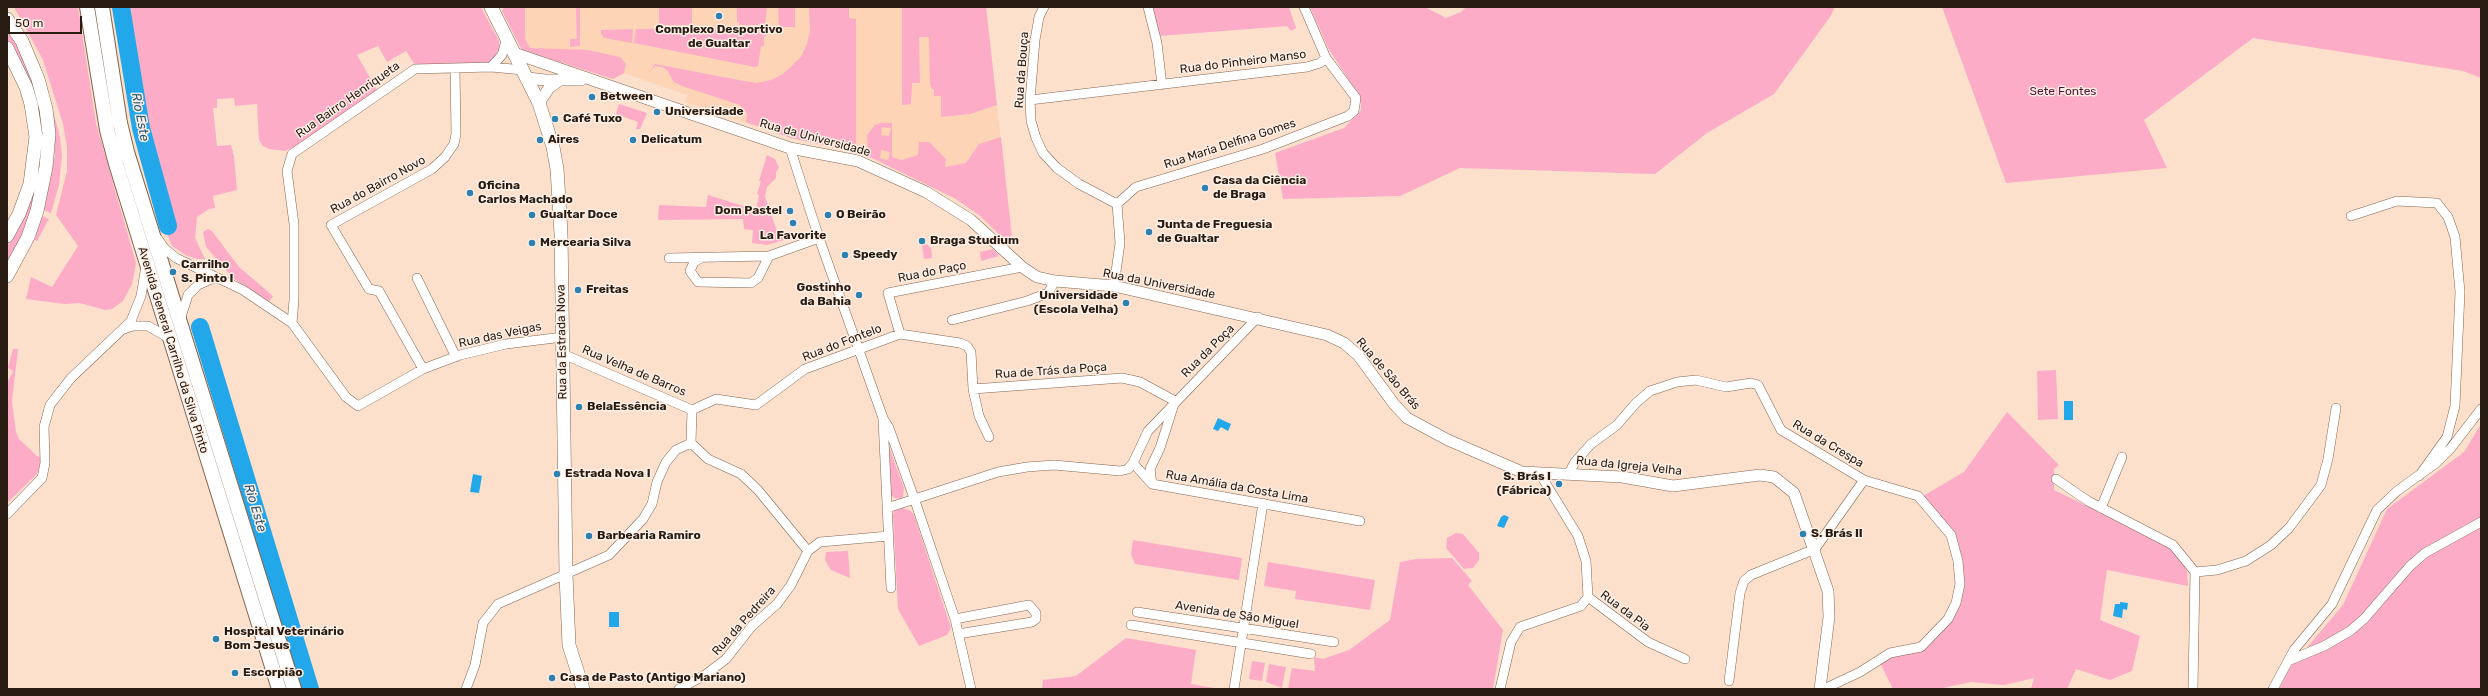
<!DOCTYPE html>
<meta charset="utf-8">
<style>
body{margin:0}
#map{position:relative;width:2488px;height:696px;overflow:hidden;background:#fce0cc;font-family:Rubik,sans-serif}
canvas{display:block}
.frame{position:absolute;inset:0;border:8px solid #271b12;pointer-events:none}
.scale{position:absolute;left:8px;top:16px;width:74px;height:18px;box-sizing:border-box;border:2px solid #271b12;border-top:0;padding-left:5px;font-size:12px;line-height:14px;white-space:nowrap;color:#271b12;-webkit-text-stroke:3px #fef0e6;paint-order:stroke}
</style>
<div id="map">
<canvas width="2488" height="696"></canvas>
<div class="frame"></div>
<div class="scale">50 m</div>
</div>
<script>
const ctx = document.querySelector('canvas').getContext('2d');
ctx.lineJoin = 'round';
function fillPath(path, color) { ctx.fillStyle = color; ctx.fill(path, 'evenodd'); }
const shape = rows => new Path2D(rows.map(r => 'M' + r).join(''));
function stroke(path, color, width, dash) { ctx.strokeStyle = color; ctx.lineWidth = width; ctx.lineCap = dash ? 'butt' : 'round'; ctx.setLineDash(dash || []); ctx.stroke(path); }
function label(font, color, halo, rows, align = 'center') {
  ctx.font = font + ' Rubik,sans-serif'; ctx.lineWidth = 3; ctx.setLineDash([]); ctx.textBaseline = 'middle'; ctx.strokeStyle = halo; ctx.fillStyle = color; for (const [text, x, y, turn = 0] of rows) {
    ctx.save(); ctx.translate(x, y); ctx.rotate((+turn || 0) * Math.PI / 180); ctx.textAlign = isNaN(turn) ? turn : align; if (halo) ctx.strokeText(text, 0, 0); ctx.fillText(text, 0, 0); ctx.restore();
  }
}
fillPath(shape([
 [504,7,986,7,1012,238,1004,239,979,215,956,199,868,156,791,138,733,119,685,102,687,95,624,73,613,79,522,50,502,11]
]), '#fdd4b6');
fillPath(shape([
 [14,7,78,7,96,123,136,263,132,284,123,301,112,309,105,310,80,303,65,304,26,299,31,277,52,287,78,246,56,215,67,171,67,147,63,124,43,60],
 [112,7,481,7,499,41,499,49,490,63,415,65,406,51,387,62,378,46,357,55,377,90,296,146,285,151,269,149,263,146,259,140,257,104,235,106,234,98,217,99,217,108,213,108,217,146,231,145,234,156,237,190,213,196,215,208,209,209,197,217,195,238,205,259,197,259,187,256,172,246,152,198,139,154],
 [504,7,525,7,525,39,530,48,588,50,620,57,626,64,624,73,613,79,522,50,502,11],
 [576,7,580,7,580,46,570,47,570,39,577,39],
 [659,7,692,7,692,25,659,25],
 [737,7,767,7,765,25,739,25,739,22,737,22],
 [778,7,795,7,795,27,779,27],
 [809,7,849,7,849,18,856,19,856,148,852,151,791,138,746,122,747,114,740,105,682,86,674,82,667,70,662,67,655,66,648,74,655,64,744,81,757,83,771,80,783,74,801,57,807,44,810,31],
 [902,7,986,7,997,105,970,114,941,117,941,96,934,96,934,89,932,89,930,83,929,37,919,37,920,83,912,83,911,104,902,105],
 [1152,7,1289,7,1296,28,1291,31,1287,26,1160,36],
 [1310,7,1425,7,1446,18,1461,12,1466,7,1835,7,1830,17,1774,94,1707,133,1655,174,1460,168,1400,196,1283,199,1275,153,1344,128,1361,110,1361,103,1356,91,1328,48],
 [1942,7,2481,7,2481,78,2463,71,2253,38,2144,120,2167,168,2006,183],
 [7,28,19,48,35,90,43,126,43,157,28,224,7,266,7,246,16,231,38,171,41,134,37,104,22,63,7,39],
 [768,28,767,36,764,36,764,46,761,46,758,66,755,67,634,43,636,29],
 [633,29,632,43,604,38,601,33,601,30],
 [619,104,647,113,640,129,636,129,638,122,616,114],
 [53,111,60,137,62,155,59,185,51,213,44,210,55,156],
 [880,123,892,123,892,157,901,160,918,155,919,142,929,142,946,159,945,167,966,163,979,144,1001,137,1012,238,1004,239,979,215,956,199,868,156,867,135,875,125],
 [882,127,891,128,889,136,881,135],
 [881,150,890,152,888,160,880,158],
 [767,155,775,159,779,168,776,172,776,178,767,187,765,197,779,237,787,235,788,239,767,245,752,243,753,230,744,229,743,219,658,220,659,205,706,207,708,195,756,210,759,195,757,194,761,181,759,181],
 [42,216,49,219,37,241,33,239],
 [208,229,212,231,239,267,273,296,269,302,233,278,206,247,203,232],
 [924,242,931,248,932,258,924,259,922,245],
 [993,249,999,256,981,261,980,252],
 [13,349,18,349,12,401,16,432,19,439,37,456,42,458,37,474,7,503,7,383,13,371,8,368],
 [2056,370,2058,419,2038,420,2037,371],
 [2007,412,2059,465,2054,469,2054,490,2172,547,2182,559,2187,572,2188,586,2107,570,2100,620,2140,636,2132,671,2110,680,2076,669,2067,689,2031,689,2034,678,2004,685,1971,682,1938,689,1893,689,1879,661,1898,653,1925,649,1950,621,1963,585,1962,558,1957,542,1923,496,1964,472],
 [2481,424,2481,689,2279,689,2289,669,2343,605,2387,509,2464,452],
 [888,444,904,488,903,497,900,499,895,498,891,495],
 [903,508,911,511,914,515,951,628,947,635,919,646,898,609,893,516,894,511],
 [1456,533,1463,534,1479,553,1479,560,1473,568,1464,569,1446,548,1447,538],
 [1133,540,1242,558,1239,580,1135,564,1131,554],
 [848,551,850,578,831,570,825,560,826,552],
 [1452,558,1472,581,1468,585,1503,630,1493,689,1288,689,1292,668,1315,671,1314,657,1323,659,1349,650,1390,620,1400,562,1416,559],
 [1268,562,1375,580,1370,610,1295,599,1296,591,1264,586],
 [1126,638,1196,650,1191,684,1220,689,1042,689,1043,680,1076,676],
 [1252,661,1265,663,1262,681,1249,679],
 [1269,664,1286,667,1282,688,1266,682]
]), '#fcacc7');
fillPath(shape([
 [2064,401,2073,401,2073,420,2064,420],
 [1218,418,1231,424,1228,431,1221,427,1218,431,1213,429],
 [473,474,482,476,479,493,470,492],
 [1504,515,1509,517,1504,528,1497,526,1501,517],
 [2120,602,2128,603,2127,610,2123,609,2122,618,2113,616,2115,604,2120,604],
 [609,612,619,612,619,627,609,627]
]), '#22a7ea');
stroke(shape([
 [121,7,141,128,168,226],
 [200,327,310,689]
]), '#22a7ea', 18);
const minor = shape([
 [1044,7,1039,17,1035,40,1030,100,1031,121,1036,138,1043,153,1057,168,1079,184,1117,204],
 [1148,7,1157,43,1162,85],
 [507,38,502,55,491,67,523,70],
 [491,67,415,69,292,154,287,171,294,224,294,300,292,323,346,397,358,406,423,369,460,355,506,344,563,337],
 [1030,100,1307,67,1320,63,1326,58],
 [790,148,819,238,883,418,889,428,914,498,955,619,971,689],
 [1117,204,1136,187,1263,149,1348,116,1354,111,1356,98,1326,58,1304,7],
 [2351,216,2397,201,2437,203,2448,217,2455,237,2460,292,2455,406,2447,437,2419,476],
 [158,239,164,248,176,258,243,290,292,323],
 [669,258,769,256,819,238],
 [701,258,694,262,690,271,698,282,751,283,758,278,769,256],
 [417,278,456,357],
 [1114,286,1120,243,1117,204],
 [180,320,188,295,198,285,214,278],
 [952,320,1027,301,1048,293,1055,281],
 [124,329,133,326,148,326,169,338],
 [900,334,888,293,1022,267],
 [563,354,692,410,691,443,708,459,741,474,758,490,808,551],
 [423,369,379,291,369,289,331,225,432,169,445,157,454,144,456,134,455,69],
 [692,410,716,399,756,405,805,369,900,334,960,343,967,346,971,352,973,389],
 [883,419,891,588],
 [989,437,979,416,973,389,1122,378,1140,382,1175,401],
 [1133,463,1152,484,1360,521],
 [1569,473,1575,462,1591,444,1617,425,1636,403,1650,391,1677,382,1696,380,1726,387,1751,383,1758,385,1781,430,1864,480,1815,549,1751,575,1744,581,1740,593,1729,681],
 [1540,474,1578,536,1586,561,1588,597],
 [2056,479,2088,501,2173,545,2195,572],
 [1152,484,1150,469,1160,448,1174,404],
 [887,508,998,472,1027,467,1054,465,1120,471,1128,469,1133,463,1148,431,1258,317],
 [2101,508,2122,457],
 [7,514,42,478,45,463,44,427,50,405,71,378,131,321,141,296,146,266],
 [1588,597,1648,642,1685,659],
 [1137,612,1334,642],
 [955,619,1029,605,1036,613,1036,619,1032,622,958,634],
 [1131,625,1311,654],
 [2288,661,2324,646,2350,631,2364,619,2410,566,2425,553,2481,522],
 [466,689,475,665,483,623,498,604,609,555,643,519,652,504,657,482,666,462,676,450,691,443],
 [679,689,705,675,726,659,752,626,777,604,791,585,808,551,820,542,889,536],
 [1234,689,1263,503],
 [1500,689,1511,642,1520,627,1581,606,1588,597],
 [1824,689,1860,672,1890,653,1921,647,1948,619,1956,603,1960,584,1958,561,1951,535,1918,496,1864,480],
 [2193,689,2195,572,2217,570,2246,561,2271,545,2289,528,2321,485,2328,459,2336,408],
 [2273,689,2294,650,2332,604,2377,510,2397,491,2436,463,2451,448,2481,409]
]);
const tertiary = shape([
 [514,53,790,148,858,161,926,192,971,220,1022,267,1037,277,1055,281,1114,286,1327,335,1344,343,1358,355,1394,404,1407,418,1448,440,1522,472,1622,477,1673,486,1760,475,1774,477,1794,493,1828,591,1829,617,1820,689],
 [528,78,545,80,581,80],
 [539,103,549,88,560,80]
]);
const secondary = shape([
 [491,7,539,103,553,147,557,169,561,233,566,575,569,645,583,689],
 [7,19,22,41,38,79,46,109,49,134,46,167,37,211,28,237,7,276],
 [7,48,26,87,31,104,36,137,30,184,19,214,7,236]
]);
const primary = shape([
 [87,7,107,130,116,164,279,689],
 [102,7,120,123,127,152,294,689]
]);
stroke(minor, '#846650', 10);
stroke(tertiary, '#846650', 12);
stroke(secondary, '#846650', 14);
stroke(primary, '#846650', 16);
stroke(minor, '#fff', 9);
stroke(tertiary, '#fff', 11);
stroke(secondary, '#fff', 13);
stroke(primary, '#fff', 14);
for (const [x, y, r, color] of [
 [719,16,4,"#2c81b1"],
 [592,97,4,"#2c81b1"],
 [657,112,4,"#2c81b1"],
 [555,119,4,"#2c81b1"],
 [540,140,4,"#2c81b1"],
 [633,140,4,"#2c81b1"],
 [1205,188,4,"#2c81b1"],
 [470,193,4,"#2c81b1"],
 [790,211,4,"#2c81b1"],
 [532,215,4,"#2c81b1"],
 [828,215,4,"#2c81b1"],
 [793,223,4,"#2c81b1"],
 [1149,232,4,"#2c81b1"],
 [922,241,4,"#2c81b1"],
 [532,243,4,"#2c81b1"],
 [845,255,4,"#2c81b1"],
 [173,272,4,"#2c81b1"],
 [578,290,4,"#2c81b1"],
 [859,295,4,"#2c81b1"],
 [1126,303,4,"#2c81b1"],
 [579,407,4,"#2c81b1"],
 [557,474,4,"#2c81b1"],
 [1559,484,4,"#2c81b1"],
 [1803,534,4,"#2c81b1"],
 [589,536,4,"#2c81b1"],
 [216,639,4,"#2c81b1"],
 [235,673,4,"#2c81b1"],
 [552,678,4,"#2c81b1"]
]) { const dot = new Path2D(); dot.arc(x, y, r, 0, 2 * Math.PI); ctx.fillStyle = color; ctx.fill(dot); stroke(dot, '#fef0e6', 1.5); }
label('bold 12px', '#271b12', '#fef0e6', [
 ["Complexo Desportivo",719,30,"center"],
 ["de Gualtar",719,44,"center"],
 ["Between",600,97],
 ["Universidade",665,112],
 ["Café Tuxo",563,119],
 ["Aires",548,140],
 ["Delicatum",641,140],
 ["Casa da Ciência",1213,181],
 ["de Braga",1213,195],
 ["Oficina",478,186],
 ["Carlos Machado",478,200],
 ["Dom Pastel",782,211,"right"],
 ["Gualtar Doce",540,215],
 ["O Beirão",836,215],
 ["Junta de Freguesia",1157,225],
 ["de Gualtar",1157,239],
 ["La Favorite",793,236,"center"],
 ["Braga Studium",930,241],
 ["Mercearia Silva",540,243],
 ["Speedy",853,255],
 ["Carrilho",181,265],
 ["S. Pinto I",181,279],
 ["Gostinho",851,288,"right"],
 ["da Bahia",851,302,"right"],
 ["Freitas",586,290],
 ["Universidade",1118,296,"right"],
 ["(Escola Velha)",1118,310,"right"],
 ["BelaEssência",587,407],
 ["Estrada Nova I",565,474],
 ["S. Brás I",1551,477,"right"],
 ["(Fábrica)",1551,491,"right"],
 ["S. Brás II",1811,534],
 ["Barbearia Ramiro",597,536],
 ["Hospital Veterinário",224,632],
 ["Bom Jesus",224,646],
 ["Escorpião",243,673],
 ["Casa de Pasto (Antigo Mariano)",560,678]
], 'left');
label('12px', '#271b12', '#fef0e6', [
 ["Rua do Pinheiro Manso",1243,62,-7],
 ["Rua da Bouça",1022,70,-86],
 ["Rua Bairro Henriqueta",348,100,-35],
 ["Rua da Universidade",815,138,15],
 ["Rua Maria Delfina Gomes",1230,144,-18],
 ["Rua do Bairro Novo",378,185,-29],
 ["Rua do Paço",932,272,-11],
 ["Rua da Universidade",1159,284,11],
 ["Rua das Veigas",500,335,-12],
 ["Rua da Estrada Nova",562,342,-91],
 ["Rua do Fontelo",842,343,-21],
 ["Avenida General Carrilho da Silva Pinto",173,350,73],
 ["Rua da Poça",1208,351,-45],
 ["Rua Velha de Barros",634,371,23],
 ["Rua de Trás da Poça",1051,371,-4],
 ["Rua de São Brás",1388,374,49],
 ["Rua da Crespa",1828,444,31],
 ["Rua da Igreja Velha",1629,466,6],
 ["Rua Amália da Costa Lima",1237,487,10],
 ["Rua da Pia",1625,611,37],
 ["Avenida de São Miguel",1237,615,9],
 ["Rua da Pedreira",744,621,-48]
]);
label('12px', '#571131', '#fef0e6', [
 ["Sete Fontes",2063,92]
]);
label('italic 13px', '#295875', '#fef0e6', [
 ["Rio Este",140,117,79],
 ["Rio Este",255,508,73]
]);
</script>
